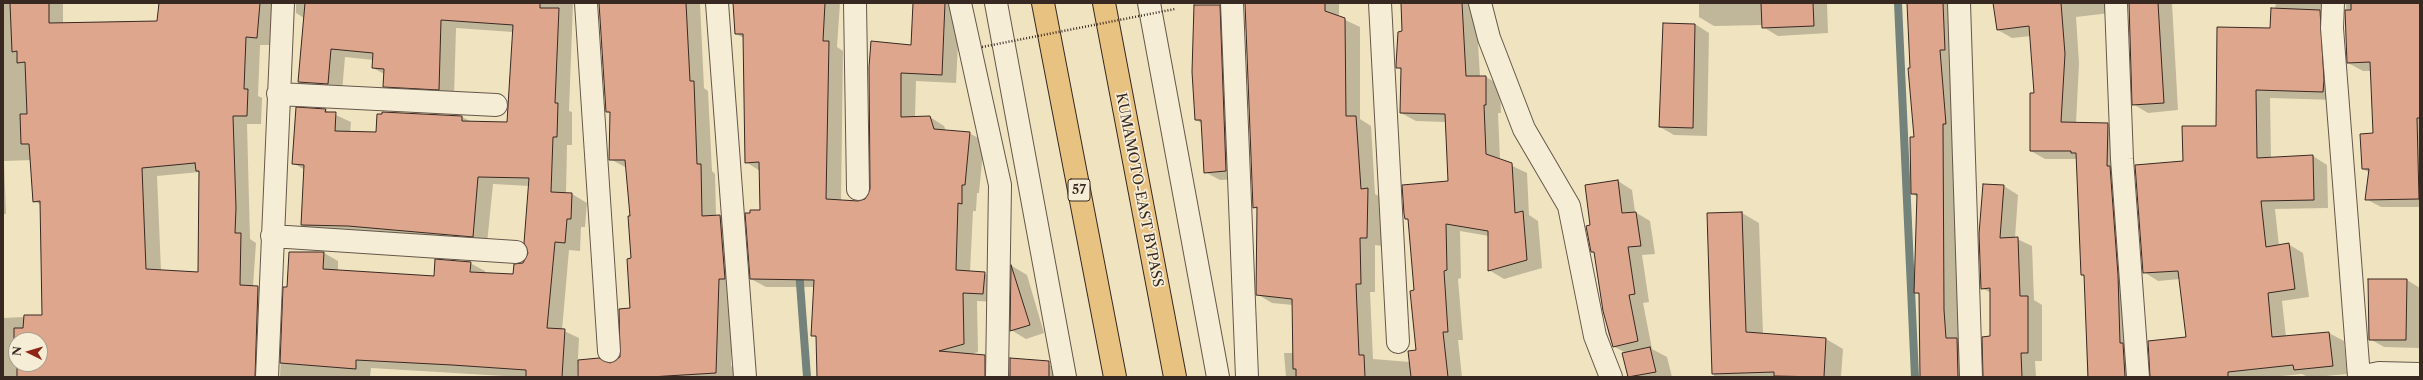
<!DOCTYPE html>
<style>
body{margin:0}
#map{position:relative;width:2423px;height:380px;overflow:hidden;background:#f0e4c0;font-family:"Libre Caslon Text",serif}
canvas{display:block}
.frame{position:absolute;inset:0;border:4px solid #382822;pointer-events:none}
.north{position:absolute;left:8px;top:332px;width:40px;height:40px;box-sizing:border-box;background:#f5edd6;border:1px solid #a99e8e;border-radius:50%;rotate:275deg;font-size:11px;font-weight:700;line-height:16px;text-align:center;color:#382822}
.north::after{content:'';display:block;margin:auto;width:14px;height:18px;background:#8f2418;clip-path:polygon(50% 0,100% 100%,50% 72%,0 100%)}
</style>
<div id="map">
<canvas width="2423" height="380"></canvas>
<div class="frame"></div>
<div class="north">N</div>
</div>
<script>
const ctx = document.querySelector('canvas').getContext('2d');
ctx.lineJoin = 'round';
function fillPath(path, color) { ctx.fillStyle = color; ctx.fill(path, 'evenodd'); }
const shape = rows => new Path2D(rows.map(r => 'M' + r).join(''));
function stroke(path, color, width, dash) { ctx.strokeStyle = color; ctx.lineWidth = width; ctx.lineCap = dash ? 'butt' : 'round'; ctx.setLineDash(dash || []); ctx.stroke(path); }
function label(font, color, halo, rows, align = 'center') {
  ctx.font = font + ' "Libre Caslon Text",serif'; ctx.lineWidth = 3.5; ctx.setLineDash([]); ctx.textBaseline = 'middle'; ctx.strokeStyle = halo; ctx.fillStyle = color; for (const [text, x, y, turn = 0] of rows) {
    ctx.save(); ctx.translate(x, y); ctx.rotate((+turn || 0) * Math.PI / 180); ctx.textAlign = isNaN(turn) ? turn : align; if (halo) ctx.strokeText(text, 0, 0); ctx.fillText(text, 0, 0); ctx.restore();
  }
}
fillPath(shape([
 [3,3,63,3,63,23,158,22,160,3,290,3,272,45,260,45,258,96,262,98,261,124,247,124,250,239,256,243,253,286,258,287,273,295,269,377,3,377,3,318,43,316,41,205,34,201,33,160,4,161,6,214,3,214],
 [200,172,199,273,161,271,157,176],
 [16,340,40,340,40,364,16,364],
 [296,3,573,3,569,111,572,112,572,145,567,145,566,194,572,194,587,203,585,227,581,227,580,251,569,250,562,330,579,338,577,377,521,377,371,368,370,377,280,377,284,288,287,288,324,253,338,261,338,271,435,277,470,263,485,271,485,274,514,275,530,252,530,186,493,184,487,244,316,233,302,225,305,170,293,163,325,110,351,122,350,133,377,133,462,117,472,122,508,123,513,32,456,28,454,97,399,95,384,86,384,74,373,68,374,60,345,57,342,92,313,90,299,82,304,18,296,13],
 [469,268,471,268,470,277],
 [600,3,700,3,704,88,708,91,712,171,715,174,716,216,720,216,735,224,731,366,745,374,745,377,609,377,621,357,631,309,632,259,627,168,610,159,611,114,607,111],
 [734,3,840,3,837,47,843,51,841,201,858,202,865,200,872,189,870,67,912,47,914,3,960,3,956,83,916,81,915,117,930,117,944,126,946,131,969,133,984,141,979,193,977,193,976,211,973,211,970,272,984,273,999,282,998,302,977,301,978,352,969,355,985,356,999,365,1000,377,818,377,817,338,812,335,815,287,766,287,751,279,751,213,761,211,760,171,746,162,744,38,736,34],
 [1246,3,1339,3,1339,17,1360,27,1360,119,1371,126,1375,194,1383,198,1382,246,1375,245,1375,292,1370,292,1373,359,1410,362,1417,351,1415,291,1410,221,1406,219,1449,182,1446,122,1416,121,1401,113,1402,70,1397,67,1403,32,1402,3,1468,3,1476,8,1480,77,1486,77,1500,85,1501,113,1498,113,1500,160,1527,173,1529,215,1538,221,1542,268,1504,279,1489,270,1489,236,1460,231,1461,278,1458,279,1463,340,1458,340,1462,377,1286,377,1284,353,1293,353,1293,305,1272,303,1257,294,1258,210,1254,207],
 [1699,3,1827,3,1828,33,1778,36,1763,27,1763,25,1714,26,1699,17],
 [1908,3,1956,3,1974,377,1922,377,1920,295,1915,292,1918,197,1912,194,1915,138],
 [1994,3,2121,3,2118,12,2076,17,2079,63,2076,123,2108,124,2122,133,2140,377,2087,377,2086,277,2082,275,2077,159,2045,159,2031,151,2035,94,2031,36,2012,38,1998,30],
 [2130,3,2172,3,2178,110,2148,113,2133,104],
 [2276,3,2338,3,2337,100,2270,98,2271,158,2313,156,2327,165,2328,208,2275,209,2279,246,2288,244,2303,253,2309,297,2282,301,2286,337,2329,333,2344,341,2347,374,2315,377,2308,377,2302,374,2272,377,2150,377,2187,338,2180,279,2158,281,2144,272,2184,162,2217,127,2271,29],
 [2346,3,2420,3,2420,207,2381,207,2366,199,2370,173,2363,169,2374,134,2372,71,2363,71,2348,63],
 [1219,6,1234,15,1241,179,1220,180,1205,172,1203,124,1196,120],
 [1695,24,1709,33,1707,136,1674,135,1660,127],
 [1618,181,1632,190,1635,212,1650,221,1655,254,1642,255,1649,302,1643,303,1652,349,1667,357,1672,377,1629,377,1623,354,1626,353,1613,346,1608,333,1596,254,1592,252,1591,226],
 [1984,185,2004,186,2018,195,2015,238,2032,246,2034,300,2042,305,2042,361,2035,361,2036,377,1984,377,1991,337,1991,293,1982,288],
 [1742,213,1759,223,1763,334,1826,339,1843,349,1841,377,1714,377,1708,214],
 [1012,266,1027,275,1044,333,1026,339,1011,330],
 [2407,280,2420,288,2420,348,2384,347,2370,339],
 [1011,359,1044,362,1059,370,1058,377,1009,377]
]), '#0003');
stroke(shape([
 [1898,3,1915,377],
 [799,270,807,377]
]), '#73827a', 8);
const building = shape([
 [10,3,49,3,49,23,157,21,159,3,260,3,257,38,246,37,244,89,248,89,247,116,233,116,236,208,235,233,241,233,240,285,258,286,255,377,17,377,17,364,40,364,40,340,16,340,16,349,14,349,14,328,23,328,24,315,42,315,40,201,33,202,29,144,21,144,20,114,27,114,25,62,17,63,17,51,12,52,10,3],
 [195,163,196,171,199,171,198,272,146,269,142,168,195,163],
 [305,3,540,3,540,8,559,8,555,103,558,103,557,137,553,137,551,192,572,193,571,219,567,219,565,243,555,242,547,328,565,329,562,377,526,377,526,370,452,365,356,360,356,369,280,363,283,287,287,287,289,252,324,252,323,269,434,276,435,259,471,262,470,272,513,274,514,264,523,263,528,253,524,243,529,178,478,177,473,237,348,226,301,225,304,165,292,164,296,107,326,109,325,112,336,112,335,131,376,132,377,114,382,114,382,112,462,116,462,121,507,122,513,25,441,20,439,90,383,87,384,69,372,68,373,53,331,49,328,84,298,82,305,3],
 [599,3,686,3,690,81,694,81,697,164,701,164,702,216,720,215,725,279,719,279,716,373,650,377,578,377,578,360,599,358,610,363,620,357,619,309,630,308,627,259,631,258,628,216,630,216,625,160,609,160,610,112,606,112,599,3],
 [733,3,825,3,823,41,829,41,826,199,858,201,865,199,870,189,869,67,871,41,911,45,913,3,945,3,942,75,901,73,901,117,930,116,934,129,970,132,965,185,962,185,962,204,958,203,956,270,985,272,983,294,963,293,964,344,939,351,985,355,985,377,817,377,816,336,811,336,814,280,750,279,745,213,750,213,750,210,760,210,759,162,745,163,743,34,735,34,733,3],
 [1245,3,1325,3,1325,11,1345,18,1346,116,1356,116,1361,189,1368,188,1367,238,1360,238,1361,284,1356,284,1359,355,1364,355,1365,377,1296,377,1296,369,1293,369,1292,299,1256,295,1257,207,1253,208,1245,3],
 [1401,3,1462,3,1466,76,1486,76,1486,105,1484,105,1486,154,1512,163,1515,213,1523,211,1527,260,1488,271,1488,231,1446,224,1447,270,1444,271,1448,332,1443,332,1448,377,1411,377,1408,351,1416,350,1410,291,1414,290,1408,219,1405,219,1404,214,1402,185,1448,181,1445,114,1400,113,1401,68,1396,68,1396,65,1398,32,1402,31,1401,3],
 [1761,3,1813,3,1814,26,1762,28,1761,3],
 [1907,3,1943,3,1945,50,1940,50,1946,124,1943,124,1944,310,1946,338,1957,338,1958,377,1920,377,1919,293,1914,293,1917,194,1911,194,1910,137,1914,137,1908,68,1910,68,1907,3],
 [1993,3,2061,3,2065,54,2061,122,2108,123,2107,166,2110,166,2118,275,2120,343,2123,343,2125,377,2088,377,2084,275,2081,275,2076,153,2071,153,2071,151,2030,151,2030,93,2034,93,2029,26,1997,30,1993,3],
 [2129,3,2158,3,2164,103,2132,105,2129,3],
 [2351,3,2420,3,2420,118,2417,118,2419,199,2365,200,2369,169,2362,169,2360,134,2373,133,2370,62,2347,63,2345,10,2351,10,2351,3],
 [1194,5,1220,5,1226,171,1204,173,1201,120,1195,120,1192,72,1194,5],
 [2271,8,2320,10,2324,80,2323,92,2256,90,2257,158,2313,155,2314,200,2261,201,2266,247,2289,243,2295,289,2268,293,2272,337,2329,332,2333,366,2294,370,2293,365,2228,372,2228,377,2150,377,2148,341,2186,337,2178,271,2143,273,2135,165,2183,161,2182,126,2216,126,2217,27,2270,28,2271,8],
 [1663,23,1695,24,1693,128,1659,127,1663,23],
 [1618,180,1622,213,1636,212,1641,246,1628,247,1635,294,1629,295,1638,341,1613,347,1603,311,1594,252,1591,252,1586,226,1590,225,1585,185,1618,180],
 [1983,184,2004,185,2000,238,2018,237,2020,296,2028,296,2028,353,2021,353,2022,377,1983,377,1982,337,1990,336,1990,288,1981,289,1979,234,1983,184],
 [1742,212,1746,332,1826,338,1824,377,1774,376,1774,372,1712,374,1707,213,1742,212],
 [1011,265,1030,325,1010,331,1011,265],
 [2368,279,2407,279,2406,340,2369,340,2368,279],
 [1650,347,1656,372,1628,377,1622,353,1650,347],
 [1010,358,1049,361,1049,377,1010,377,1010,358]
]);
fillPath(building, '#dea68c');
stroke(building, '#382822', 1);
const minor = shape([
 [586,3,609,351],
 [717,3,745,377],
 [855,3,858,189],
 [960,3,1000,185,997,377],
 [996,3,1065,377],
 [1149,3,1218,377],
 [1232,3,1247,377],
 [1380,3,1398,342],
 [1480,3,1489,38,1524,129,1569,206,1595,336,1611,377],
 [1959,3,1971,377],
 [2116,3,2122,159,2138,377],
 [2333,3,2332,28,2359,377],
 [278,94,496,105],
 [272,236,516,252],
 [267,377,283,3],
 [2360,377,2379,373,2420,374]
]);
const trunk = shape([
 [1043,3,1115,377],
 [1104,3,1175,377]
]);
stroke(minor, '#66574a', 24);
stroke(trunk, '#382822', 24);
stroke(minor, '#f5edd6', 22);
stroke(trunk, '#e8c280', 22);
stroke(shape([
 [982,47,1175,9]
]), '#382822', 2.5, [1, 2]);
for (const [x, y, w] of [
 [1079,190,22]
]) { const box = new Path2D(); box.roundRect(x - w / 2, y - 11, w, 22, 3); ctx.fillStyle = '#f5edd6'; ctx.fill(box); stroke(box, '#382822', 1); }
label('bold 13px', '#382822', null, [
 ["57",1079,190]
]);
label('14px', '#382822', '#f5edd6', [
 ["KUMAMOTO-EAST BYPASS",1139,190,79]
]);
</script>
